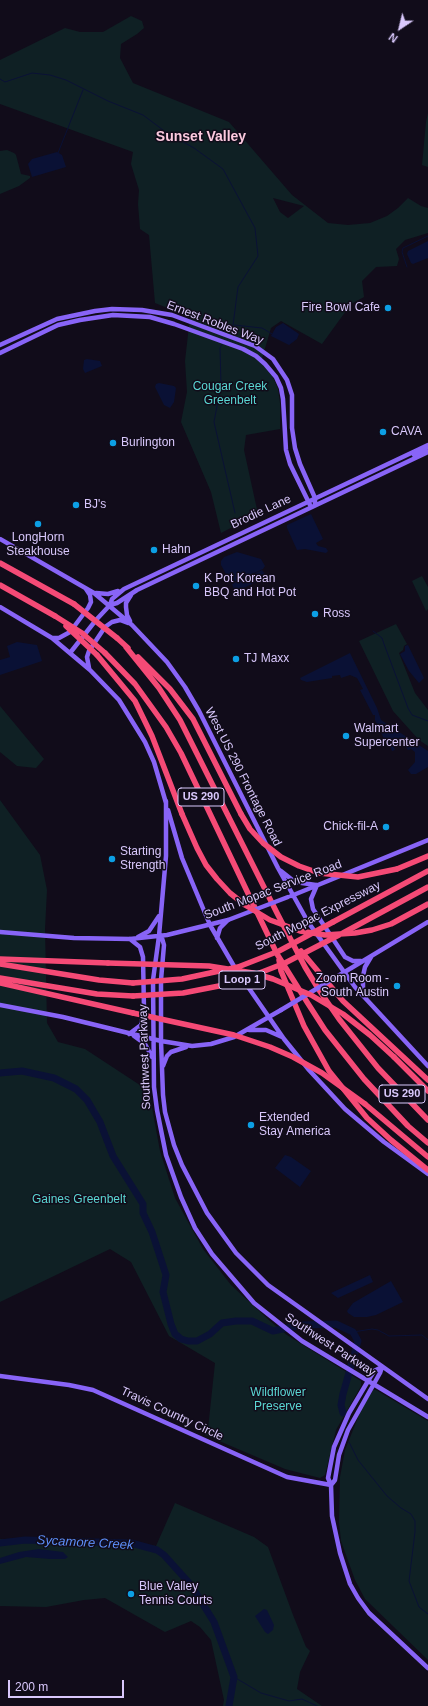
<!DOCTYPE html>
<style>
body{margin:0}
#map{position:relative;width:428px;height:1706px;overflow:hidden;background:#110c1a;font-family:Arial,sans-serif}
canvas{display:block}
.north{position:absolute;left:380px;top:8px;width:40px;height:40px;-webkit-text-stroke:3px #110c1a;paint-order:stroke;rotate:215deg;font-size:11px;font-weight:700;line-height:16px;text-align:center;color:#d9c8fc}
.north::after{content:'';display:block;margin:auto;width:14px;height:18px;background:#d9c8fc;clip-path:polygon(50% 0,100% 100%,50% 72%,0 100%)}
.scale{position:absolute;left:8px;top:1680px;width:116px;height:18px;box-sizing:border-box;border:2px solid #d9c8fc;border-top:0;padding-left:5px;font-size:12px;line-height:14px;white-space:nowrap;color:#d9c8fc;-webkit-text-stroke:3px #110c1a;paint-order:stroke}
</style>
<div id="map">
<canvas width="428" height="1706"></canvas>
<div class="north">N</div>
<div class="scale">200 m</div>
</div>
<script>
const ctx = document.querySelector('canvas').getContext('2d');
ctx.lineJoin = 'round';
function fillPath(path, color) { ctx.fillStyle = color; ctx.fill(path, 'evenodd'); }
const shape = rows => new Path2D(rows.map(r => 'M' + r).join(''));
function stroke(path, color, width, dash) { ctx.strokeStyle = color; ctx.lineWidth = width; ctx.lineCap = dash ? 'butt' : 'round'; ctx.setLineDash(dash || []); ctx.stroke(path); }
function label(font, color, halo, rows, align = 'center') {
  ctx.font = font + ' Arial,sans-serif'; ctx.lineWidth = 3; ctx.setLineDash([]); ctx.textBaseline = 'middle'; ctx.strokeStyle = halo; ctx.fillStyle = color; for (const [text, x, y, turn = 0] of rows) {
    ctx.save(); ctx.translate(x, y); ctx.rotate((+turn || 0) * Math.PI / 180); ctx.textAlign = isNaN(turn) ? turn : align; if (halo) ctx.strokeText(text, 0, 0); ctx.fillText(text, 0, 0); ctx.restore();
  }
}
fillPath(shape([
 [131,16,142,21,144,28,137,34,121,44,120,58,133,83,229,122,292,195,328,223,348,225,370,223,387,216,398,208,408,198,421,206,428,208,428,233,405,240,396,249,399,259,397,266,376,267,362,281,364,297,351,304,322,344,281,321,271,328,261,362,272,375,278,389,280,403,280,429,246,435,244,450,258,514,221,533,211,492,181,422,187,392,185,361,190,317,155,303,149,235,140,229,138,204,139,190,131,164,133,152,0,104,0,60,65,28,80,32,103,32],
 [273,198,304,206,288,218,280,212],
 [428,113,428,167,422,165,426,122],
 [7,150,14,153,16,155,21,174,30,176,30,178,19,186,0,194,0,151],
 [422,576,428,587,428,609,426,611,412,581],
 [396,624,407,644,404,646,403,650,399,653,415,693,428,710,428,746,419,740,393,711,359,641],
 [0,706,44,759,36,768,17,766,0,752],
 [0,800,40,855,47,890,45,929,47,1023,58,1042,85,1049,149,1091,160,1151,175,1198,203,1249,231,1285,270,1321,287,1335,361,1381,361,1386,336,1430,325,1475,320,1478,285,1469,205,1435,208,1429,215,1363,169,1336,131,1262,110,1249,0,1302],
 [373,1390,376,1390,428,1421,428,1660,365,1599,355,1580,341,1541,339,1522,340,1477,345,1450,361,1410],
 [175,1503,254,1537,268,1547,293,1615,306,1647,310,1651,300,1672,297,1689,322,1706,223,1706,224,1700,211,1640,200,1627,191,1621,165,1632,105,1598,84,1600,46,1607,0,1606,0,1539,68,1538,124,1540,156,1546]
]), '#0f2024');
fillPath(shape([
 [57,152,62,155,66,167,32,177,28,164,32,159],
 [428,241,428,258,413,264,411,263,407,254,408,251],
 [283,323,299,334,297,339,289,345,271,336,276,327],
 [84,360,87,359,100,361,102,366,85,373,83,369],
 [159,383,174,386,176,388,174,402,170,408,164,405,155,387,156,384],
 [311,514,323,539,316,543,318,546,326,548,328,551,326,553,305,549,297,550,287,528,287,525],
 [237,552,261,559,265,566,263,569,231,583,221,565,221,561,224,557],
 [262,570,267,577,235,592,232,584],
 [17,642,37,645,42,661,0,675,0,660,10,657,7,646],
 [408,645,424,678,419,683,409,671,400,654,405,651,405,646],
 [350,653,377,708,381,720,428,751,428,767,416,774,411,774,408,770,415,762,415,752,411,749,408,750,399,739,392,742,395,750,392,751,387,740,384,739,375,720,375,715,373,715,360,690,363,689,357,678,350,675,341,678,340,675,332,676,332,678,307,682,301,680,300,678],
 [285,1155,291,1157,311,1171,300,1187,275,1168],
 [370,1275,373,1282,338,1298,331,1293],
 [391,1281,403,1302,376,1315,367,1317,354,1317,348,1313,347,1311,353,1303],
 [39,1549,63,1552,68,1557,65,1559,50,1559,26,1557,0,1564,0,1558,19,1552],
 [264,1609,267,1610,274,1625,273,1630,268,1634,265,1632,255,1616]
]), '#0a1135');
stroke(shape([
 [0,79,5,82,32,73,50,75,66,80,108,101,143,115,167,133,194,148,223,169,255,228,258,256,238,287,233,325,228,334],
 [58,153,83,90],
 [407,267,402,252,403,248,428,236],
 [234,325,262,328,272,334],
 [222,344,220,348,221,385,214,422,235,513],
 [373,631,382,638,384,644,408,708,412,715,428,721],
 [353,1332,372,1329,378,1330,389,1336,422,1335,428,1340],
 [349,1442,358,1460,387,1496,401,1508,411,1514,415,1521,415,1532,409,1581,419,1607,428,1614],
 [234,1677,261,1693,289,1701,302,1699,317,1706]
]), '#0a1135', 1);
stroke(shape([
 [0,1073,22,1071,54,1078,76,1089,87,1100,100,1122,113,1156,143,1204,143,1213,152,1232,166,1275,163,1292,171,1324,175,1334,181,1339,188,1341,197,1341,210,1334,222,1323,236,1321,252,1321,273,1331,301,1325,336,1324,353,1332,358,1341,343,1394,341,1405,343,1413],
 [0,1543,25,1540,131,1543,157,1550,164,1555,191,1585,214,1622,234,1677,229,1706]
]), '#0a1135', 7);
stroke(shape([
 [0,345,57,319,95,311,112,309,142,310,172,315,255,346,273,359,287,380,292,395,292,428,295,448,300,464,315,498,315,505],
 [0,353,58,325,80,320,113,315,150,317,174,324,243,349,256,356,265,364,276,377,281,388,283,399,286,450,290,464,311,507],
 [414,455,428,447],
 [0,539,94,593,132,625,167,662,185,687,199,711,278,868,308,922,355,987,428,1066],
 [96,593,108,594,118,591],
 [110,605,117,603,137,590,428,452],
 [0,607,52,638,90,670,119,700,145,742,154,762,166,803],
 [130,621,127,615,126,607,126,603,131,595],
 [52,638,59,638,70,632,88,608,91,602,90,595,86,589],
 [70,653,96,620,110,605,112,599,124,589,428,445],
 [89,668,87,657,89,651,105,627,112,622,120,620,128,623],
 [166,801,166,856,159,936,153,980,154,1087,157,1110,166,1155,181,1197,195,1228,212,1254,254,1303,302,1341,428,1417],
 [168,810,182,858,210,925,235,968,284,1039,309,1070,345,1109,384,1142,428,1174],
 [281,871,295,882,316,885],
 [317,885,311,899,313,909,345,957,353,961,361,961],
 [291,896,428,840],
 [0,932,74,938,130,939,167,935,228,920],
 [159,936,162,938,164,945,161,980,161,1041,163,1095,165,1112,174,1145,182,1165,207,1213,236,1253,268,1285,428,1399],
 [138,937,149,931,159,916],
 [217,938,220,928,227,921],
 [338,976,428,922],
 [366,997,363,989,363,976,365,967,371,957],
 [0,1005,63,1017,161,1041,192,1046,211,1044,234,1037,281,1010],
 [249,1030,266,1030,282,1037],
 [129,1034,141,1025,144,1010,143,957,140,947,130,939],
 [134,1036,145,1044,152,1057],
 [163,1066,167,1056,171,1052,186,1047],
 [382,1367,374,1371,368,1381,349,1413,334,1447,328,1478,331,1485,332,1516,340,1553,350,1584,358,1598,369,1613,428,1668],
 [0,1376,69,1385,93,1390,287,1477,331,1485],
 [331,1485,335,1480,339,1455,348,1430,380,1373,382,1367]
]), '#8864f7', 4.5);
stroke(shape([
 [0,563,74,604],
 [0,585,55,616],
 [117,638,128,648],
 [126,647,159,688,180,720,277,913,305,967,319,990,339,1019,378,1068,428,1120],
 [105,653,135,684,166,727,181,753,277,954,307,1002,325,1030,364,1079,408,1126,428,1143],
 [97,655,135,701,152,736,182,814],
 [138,657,170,689,193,719,241,814],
 [397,869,428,856],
 [333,922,428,871],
 [343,933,428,887],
 [301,951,343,1001,428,1080],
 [0,959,108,963],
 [279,960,281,971,304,1026,329,1071,367,1118,391,1140,428,1170],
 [0,964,99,980,133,983],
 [0,978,97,994,133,996],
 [0,983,133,1013],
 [394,1057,428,1091],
 [365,1104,428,1157]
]), '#f54a76', 5.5);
stroke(shape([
 [228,920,288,897],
 [281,1010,338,976]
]), '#8864f7', 4.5);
stroke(shape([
 [74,604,117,638],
 [55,616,82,633,105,653],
 [66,626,97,655],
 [182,814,197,848,206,865,217,879,230,893,245,905,270,920,300,931,325,935,355,933,372,930,391,924,428,904],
 [241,814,250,829,263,843,281,857,299,866,319,873,358,877,397,869],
 [108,963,209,966,253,973,273,979,311,995,343,1014,370,1035,394,1057],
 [133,983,182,979,238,967,279,951,333,922],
 [133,996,183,993,224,985,244,979,285,963,339,935],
 [133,1013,234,1035,270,1047,293,1057,322,1073,365,1104]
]), '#f54a76', 5.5);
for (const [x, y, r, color] of [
 [388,308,4,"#0c9fe4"],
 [383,432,4,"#0c9fe4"],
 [113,443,4,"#0c9fe4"],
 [76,505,4,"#0c9fe4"],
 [38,524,4,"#0c9fe4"],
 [154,550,4,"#0c9fe4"],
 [196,586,4,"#0c9fe4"],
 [315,614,4,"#0c9fe4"],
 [236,659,4,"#0c9fe4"],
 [346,736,4,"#0c9fe4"],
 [386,827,4,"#0c9fe4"],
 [112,859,4,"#0c9fe4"],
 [397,986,4,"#0c9fe4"],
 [251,1125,4,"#0c9fe4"],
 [131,1594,4,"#0c9fe4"]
]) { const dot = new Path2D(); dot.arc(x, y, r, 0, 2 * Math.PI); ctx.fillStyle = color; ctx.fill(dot); stroke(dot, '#110c1a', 1.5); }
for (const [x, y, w] of [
 [201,797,46],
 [242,980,46],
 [402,1094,46]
]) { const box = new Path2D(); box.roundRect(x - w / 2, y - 9, w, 18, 3); ctx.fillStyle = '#110c1a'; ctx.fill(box); stroke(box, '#d9c8fc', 1); }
label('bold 11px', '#d9c8fc', null, [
 ["US 290",201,797],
 ["Loop 1",242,980],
 ["US 290",402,1094]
]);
label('12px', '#d9c8fc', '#110c1a', [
 ["Fire Bowl Cafe",380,308,"right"],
 ["CAVA",391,432],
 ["Burlington",121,443],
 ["BJ's",84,505],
 ["LongHorn",38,538,"center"],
 ["Steakhouse",38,552,"center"],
 ["Hahn",162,550],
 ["K Pot Korean",204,579],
 ["BBQ and Hot Pot",204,593],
 ["Ross",323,614],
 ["TJ Maxx",244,659],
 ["Walmart",354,729],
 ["Supercenter",354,743],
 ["Chick-fil-A",378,827,"right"],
 ["Starting",120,852],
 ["Strength",120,866],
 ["Zoom Room -",389,979,"right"],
 ["South Austin",389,993,"right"],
 ["Extended",259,1118],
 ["Stay America",259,1132],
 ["Blue Valley",139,1587],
 ["Tennis Courts",139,1601]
], 'left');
label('12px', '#d9c8fc', '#110c1a', [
 ["Ernest Robles Way",215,323,21],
 ["Brodie Lane",261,512,-25],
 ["West US 290 Frontage Road",243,777,63],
 ["South Mopac Service Road",273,890,-21],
 ["South Mopac Expressway",318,916,-27],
 ["Southwest Parkway",145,1057,-92],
 ["Southwest Parkway",330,1345,33],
 ["Travis Country Circle",172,1414,25]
]);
label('12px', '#5ad7d3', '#110c1a', [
 ["Cougar Creek",230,387],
 ["Greenbelt",230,401],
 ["Gaines Greenbelt",79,1200],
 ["Wildflower",278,1393],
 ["Preserve",278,1407]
]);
label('italic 13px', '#5c8df6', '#110c1a', [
 ["Sycamore Creek",85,1543,3]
]);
label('bold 14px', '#fccadf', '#110c1a', [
 ["Sunset Valley",201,137]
]);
</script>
